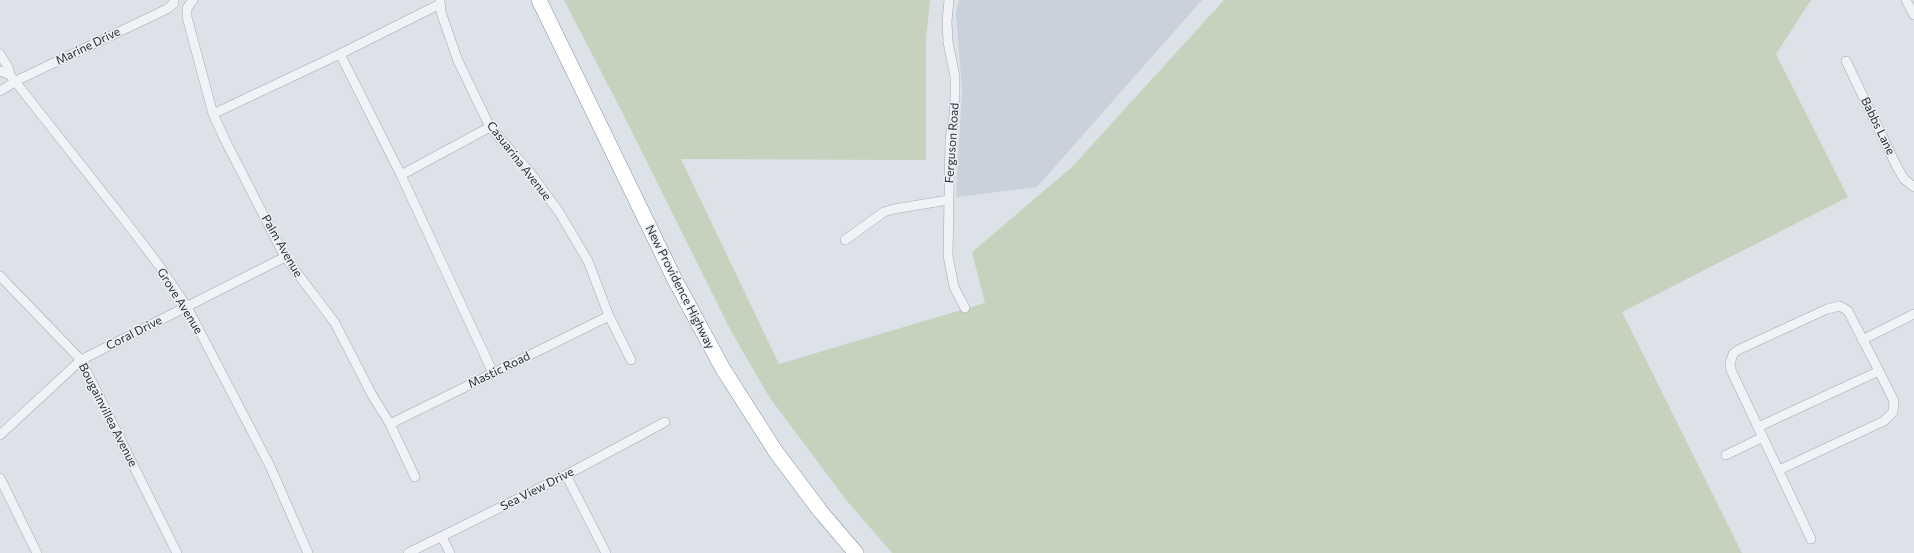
<!DOCTYPE html>
<style>
body{margin:0}
canvas{display:block;background:#dde2e8}
</style>
<canvas width="1914" height="553"></canvas>
<script>
const ctx = document.querySelector('canvas').getContext('2d');
ctx.lineJoin = 'round';
function fillPath(path, color) { ctx.fillStyle = color; ctx.fill(path, 'evenodd'); }
const shape = rows => new Path2D(rows.map(r => 'M' + r).join(''));
function stroke(path, color, width, dash) { ctx.strokeStyle = color; ctx.lineWidth = width; ctx.lineCap = dash ? 'butt' : 'round'; ctx.setLineDash(dash || []); ctx.stroke(path); }
function label(font, color, halo, rows, align = 'center') {
  ctx.font = font + ' Commissioner,sans-serif'; ctx.lineWidth = 3; ctx.setLineDash([]); ctx.textBaseline = 'middle'; ctx.strokeStyle = halo; ctx.fillStyle = color; for (const [text, x, y, turn = 0] of rows) {
    ctx.save(); ctx.translate(x, y); ctx.rotate((+turn || 0) * Math.PI / 180); ctx.textAlign = isNaN(turn) ? turn : align; if (halo) ctx.strokeText(text, 0, 0); ctx.fillText(text, 0, 0); ctx.restore();
  }
}
fillPath(shape([
 [959,0,1202,0,1037,187,956,197,962,91,956,12]
]), '#cbd1da');
fillPath(shape([
 [564,0,930,0,926,40,926,160,681,159,779,364,985,303,972,252,1072,167,1224,0,1811,0,1776,54,1848,197,1622,312,1742,553,892,553,847,501,770,398,732,333,620,108]
]), '#c4d2be');
const minor = shape([
 [193,0,187,8,187,17,213,114,225,140,285,257,335,323,372,395,390,424,415,477],
 [440,0,441,12,458,61,490,127,529,171,559,212,588,261,609,316,631,360],
 [949,0,947,21,948,42,955,77,955,95,954,117,950,139,948,256,954,287,965,308],
 [1906,0,1914,15],
 [0,54,8,67,10,75,126,222,161,268,187,307,270,466,308,553],
 [340,54,401,175,493,373],
 [1846,61,1897,167,1904,179,1914,187],
 [0,71,10,75],
 [0,91,20,79,167,9,174,3,174,0],
 [213,114,340,54,440,4],
 [401,175,490,127],
 [845,240,884,212,894,209,948,200],
 [0,276,81,360,177,553],
 [1862,340,1914,314],
 [390,424,609,316],
 [1758,427,1879,371],
 [0,435,81,360,285,257],
 [1726,455,1763,437],
 [1779,470,1884,421,1893,412,1894,401,1879,371,1848,311,1840,306,1827,309,1738,350,1733,354,1730,364,1731,370,1811,539],
 [566,475,606,553],
 [0,478,37,553],
 [442,537,450,553],
 [408,553,566,475,665,422]
]);
const trunk = shape([
 [539,0,675,280,723,369,776,452,821,512,856,553]
]);
stroke(minor, '#a2a9b2', 10);
stroke(trunk, '#848f9f', 16);
stroke(minor, '#f0f2f6', 9);
stroke(trunk, '#fff', 15);
label('12px', '#26303f', '#edf1f5', [
 ["Marine Drive",88,46,-26],
 ["Babbs Lane",1878,126,64],
 ["Ferguson Road",952,143,-86],
 ["Casuarina Avenue",519,161,52],
 ["Palm Avenue",282,246,60],
 ["New Providence Highway",680,287,63],
 ["Grove Avenue",180,301,58],
 ["Coral Drive",134,333,-27],
 ["Mastic Road",499,370,-26],
 ["Bougainvillea Avenue",108,415,63],
 ["Sea View Drive",537,489,-27]
]);
</script>
